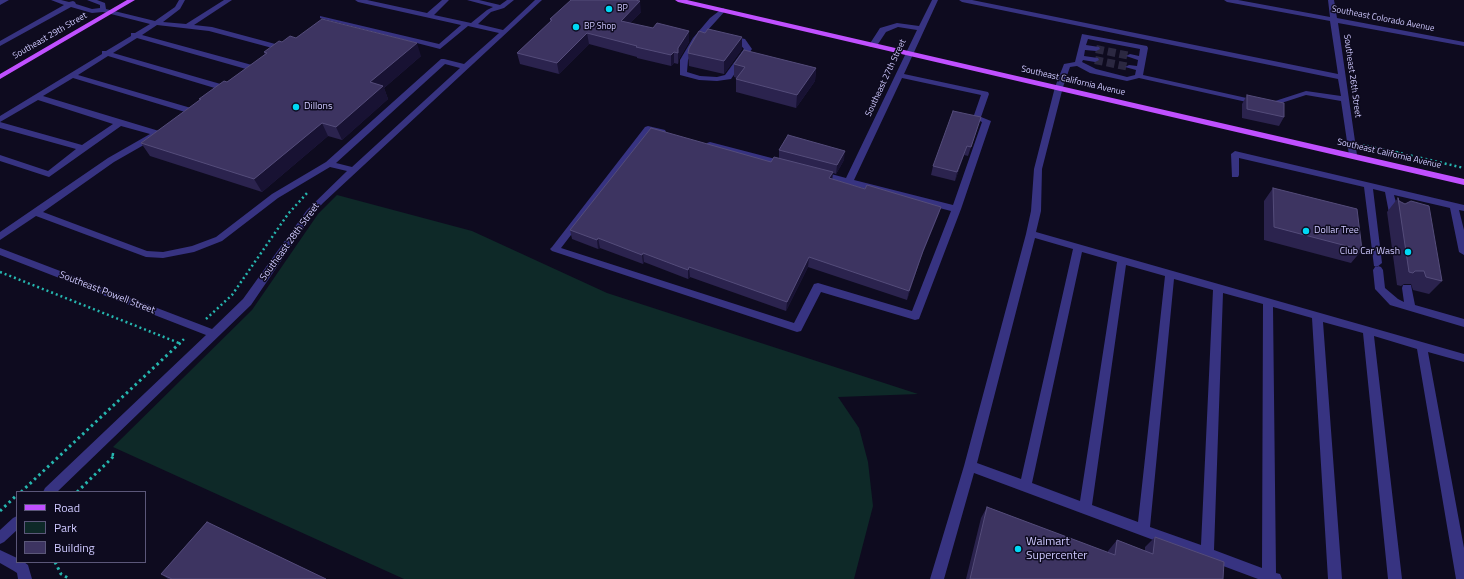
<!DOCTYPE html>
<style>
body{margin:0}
#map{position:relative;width:1464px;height:579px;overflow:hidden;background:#0e0b1f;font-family:"Titillium Web",sans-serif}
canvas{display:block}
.legend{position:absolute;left:16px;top:491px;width:130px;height:72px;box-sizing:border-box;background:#0e0b1f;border:1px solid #5b5779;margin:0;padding:5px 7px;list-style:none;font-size:12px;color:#cfc9ff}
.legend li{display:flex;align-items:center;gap:8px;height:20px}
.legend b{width:20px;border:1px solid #5b5779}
</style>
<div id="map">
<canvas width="1464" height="579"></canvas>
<ul class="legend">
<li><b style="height:5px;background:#c050ff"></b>Road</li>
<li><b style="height:11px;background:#0e2928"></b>Park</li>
<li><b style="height:11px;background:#3d3461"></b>Building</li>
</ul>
</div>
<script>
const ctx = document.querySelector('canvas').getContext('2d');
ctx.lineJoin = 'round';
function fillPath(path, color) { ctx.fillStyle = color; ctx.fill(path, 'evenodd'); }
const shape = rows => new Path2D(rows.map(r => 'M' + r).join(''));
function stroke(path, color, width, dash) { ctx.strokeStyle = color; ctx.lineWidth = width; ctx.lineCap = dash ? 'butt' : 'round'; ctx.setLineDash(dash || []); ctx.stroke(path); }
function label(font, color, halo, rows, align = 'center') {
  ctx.font = font + ' "Titillium Web",sans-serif'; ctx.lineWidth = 3; ctx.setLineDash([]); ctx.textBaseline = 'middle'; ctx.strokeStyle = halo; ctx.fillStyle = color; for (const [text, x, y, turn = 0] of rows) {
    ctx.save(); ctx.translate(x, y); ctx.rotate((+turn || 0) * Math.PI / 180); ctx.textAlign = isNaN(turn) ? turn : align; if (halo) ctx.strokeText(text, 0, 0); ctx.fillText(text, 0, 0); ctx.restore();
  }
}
fillPath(shape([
 [337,195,472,231,607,293,918,394,838,397,859,428,868,462,873,506,854,579,404,579,113,447,252,310,318,214]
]), '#0e2928');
stroke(shape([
 [1096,49,1130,56],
 [1095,60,1129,67]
]), '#2b2841', 8, [8, 4]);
stroke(shape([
 [1363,145,1400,153]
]), '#26b6af', 2, [1.5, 2.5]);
stroke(shape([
 [1396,152,1464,168],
 [0,272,179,343],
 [206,319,232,295,288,214,308,192],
 [179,344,186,337]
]), '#26b6af', 2.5, [2, 3]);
stroke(shape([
 [21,492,180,343],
 [77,492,115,455,110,454],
 [0,511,17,495],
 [55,562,61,574,70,579]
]), '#26b6af', 3, [2.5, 3.5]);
fillPath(shape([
 [0,0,9,0,0,5,0,0],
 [51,0,61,0,69,2,73,1,75,2,76,4,92,9,100,8,100,5,87,0,97,0,105,3,106,9,155,21,175,7,179,0,185,0,180,9,163,22,186,24,224,0,232,0,194,25,212,27,279,45,280,47,276,49,209,31,157,25,142,35,252,65,253,67,252,69,246,69,137,38,113,53,224,85,225,87,221,89,218,89,108,56,78,75,191,108,192,110,191,112,185,112,73,78,43,96,159,131,160,133,156,138,114,162,43,212,147,251,163,252,192,246,216,237,272,194,326,162,441,59,444,59,464,64,499,33,468,26,440,49,320,18,320,16,439,44,461,25,358,2,355,0,367,0,427,13,442,0,449,0,434,15,471,23,487,10,493,7,467,0,479,0,500,5,507,0,514,0,504,8,491,12,478,24,503,30,535,0,542,0,323,203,313,214,251,305,57,492,43,492,45,488,206,335,0,255,0,248,212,329,243,299,307,210,347,171,330,167,278,198,222,241,194,252,163,258,146,257,36,216,0,240,0,232,108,158,150,134,121,126,49,177,0,161,0,155,48,171,76,149,0,128,0,122,82,145,113,124,38,100,0,122,0,116,102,54,102,51,106,51,131,36,131,33,135,33,150,24,103,12,92,13,71,7,0,46,0,41,64,5,51,0],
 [445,64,460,68,352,167,336,163,445,64],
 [932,0,938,0,904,74,988,92,989,94,981,117,991,121,961,209,919,319,915,320,821,292,801,331,797,332,552,251,550,249,552,247,645,127,648,126,665,130,666,132,662,135,650,132,561,248,794,323,814,284,818,283,912,311,951,211,820,177,816,174,820,171,846,178,917,30,898,27,886,32,876,47,870,47,869,45,880,28,897,23,919,26,932,0],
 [902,78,981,95,973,118,982,122,953,205,854,180,902,78],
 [959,0,972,0,1338,74,1330,21,1227,2,1224,0,1238,0,1330,17,1328,0,1334,0,1337,18,1464,42,1464,46,1338,23,1357,155,1353,158,1349,155,1341,101,1306,95,1269,107,1139,78,1127,81,1090,73,1077,66,1070,67,1063,87,1042,169,1041,211,1036,232,1464,354,1464,362,1428,352,1464,548,1464,579,1456,579,1417,349,1374,336,1402,579,1388,579,1363,333,1323,322,1342,579,1328,579,1312,318,1273,307,1276,573,1280,574,1282,579,1258,579,974,473,944,579,930,579,964,466,1026,234,1031,211,1034,169,1055,87,1064,64,1075,62,1082,34,1147,46,1148,48,1143,75,1269,103,1306,91,1341,96,1338,79,962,2,959,0],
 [1088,39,1140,49,1139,56,1130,54,1126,56,1138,60,1137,66,1129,65,1125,67,1136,70,1135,75,1127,77,1096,69,1082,62,1083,60,1095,62,1099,60,1098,58,1084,56,1085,50,1096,51,1100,49,1099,47,1086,45,1088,39],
 [1035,238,1073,249,1021,479,977,463,1035,238],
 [1082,252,1117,262,1080,501,1032,483,1082,252],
 [1126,265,1165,276,1138,522,1092,505,1126,265],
 [1174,279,1213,290,1201,545,1150,527,1174,279],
 [1223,293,1263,304,1262,568,1214,550,1223,293],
 [723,8,726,10,707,31,745,39,752,49,731,79,717,81,699,80,680,75,680,60,693,38,710,18,723,8],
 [704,34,739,43,744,49,725,75,717,77,700,76,687,72,688,60,704,34],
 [710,142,787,162,788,164,784,167,707,147,706,145,707,143,710,142],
 [1235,151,1464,205,1464,211,1459,210,1464,230,1464,255,1459,252,1450,208,1394,195,1399,213,1394,216,1389,213,1385,192,1373,189,1382,263,1377,267,1374,266,1364,187,1239,158,1239,175,1238,177,1232,177,1231,154,1235,151],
 [1378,266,1381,267,1383,270,1385,288,1398,299,1404,302,1402,288,1403,285,1411,285,1415,305,1464,319,1464,327,1390,305,1375,289,1373,270,1375,267,1378,266],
 [17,516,17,530,4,542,0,544,0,530,13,518,17,516],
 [0,550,17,558,17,562,24,562,28,565,32,579,18,579,17,573,14,571,0,563,0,550]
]), '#373381');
fillPath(shape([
 [127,0,135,0,0,79,0,74,127,0],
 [675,0,687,0,1464,179,1464,185,678,2,675,0]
]), '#c050ff');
fillPath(shape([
 [641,12,630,23,689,42,679,59,678,64,674,63,671,66,637,58,637,57,589,44,559,74,520,64,517,53,550,22,550,19],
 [296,38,421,56,384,88,388,99,342,140,328,136,262,192,150,156,141,143,200,100,199,99,227,82,265,55,264,52,282,42],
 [742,49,724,74,689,66,688,53],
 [734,64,816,68,815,81,796,108,736,92,736,79,737,78,734,77],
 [1247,95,1284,117,1279,126,1242,118,1242,104],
 [978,126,968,156,964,155,955,181,931,175,933,166],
 [779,150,844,160,836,174,833,173,832,179,865,189,941,207,938,216,920,260,907,300,808,267,786,311,690,277,688,279,644,262,643,264,600,248,598,249,572,239,570,230,771,162,779,158],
 [1273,188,1362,250,1351,263,1264,240,1264,201],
 [1398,198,1442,281,1429,294,1413,290,1411,284,1404,284,1401,286,1397,285,1387,212],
 [987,507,1108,553,1108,551,1117,540,1145,551,1145,547,1155,537,1223,579,966,579,981,518],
 [207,522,326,579,168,579,161,574]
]), '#2b234e');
fillPath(shape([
 [640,1,641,12,622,31,621,21],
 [689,31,689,42,679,59,678,64,678,48],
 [587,33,589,44,559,74,557,63],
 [742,37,742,49,724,74,724,61],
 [417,43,421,56,384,88,388,99,342,140,336,127,370,82],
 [674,52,674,63,671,66,671,55],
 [816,68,815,81,796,108,797,95],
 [322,123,328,136,262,192,254,179],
 [967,146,964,155,955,181,957,172],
 [845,151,844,160,836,174,837,165],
 [833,172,832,181,829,178],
 [941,207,938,216,920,260,907,300,909,291,923,251],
 [598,238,600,248,598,249,597,240],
 [643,253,644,262,643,264,642,255],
 [809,257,808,267,786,311,787,302],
 [689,267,690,277,688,279,688,270]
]), '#181233');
const building = shape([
 [571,0,635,0,640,1,621,21,653,28,657,23,689,31,678,48,678,53,674,52,671,55,636,47,637,46,587,33,557,63,517,53,552,20,550,19,571,0],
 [322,19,417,43,370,82,383,86,336,127,322,123,254,179,141,143,201,99,199,99,224,81,227,82,267,53,264,52,279,41,282,42,290,36,296,38,322,19],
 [708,29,742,37,724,61,688,53,689,48,699,31,705,33,708,29],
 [744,50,816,68,797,95,736,79,745,67,734,64,744,50],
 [1247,95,1284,103,1284,117,1247,109,1247,95],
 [953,111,981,117,971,147,967,146,957,172,933,166,953,111],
 [651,128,771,162,774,157,833,172,829,178,865,189,867,185,941,207,923,251,909,291,809,257,787,302,689,267,688,270,643,253,642,255,598,238,597,240,570,230,651,128],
 [788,135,845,151,837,165,779,150,788,135],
 [1273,188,1357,209,1362,250,1274,227,1273,188],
 [1398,198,1399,201,1405,204,1411,201,1429,206,1442,281,1426,277,1424,271,1415,271,1413,273,1409,272,1398,198],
 [987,507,1115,555,1117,540,1153,554,1155,537,1224,562,1223,579,970,579,987,507],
 [207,522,326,579,172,579,161,574,207,522]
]);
fillPath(building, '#3d3461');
stroke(building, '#544c7a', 1);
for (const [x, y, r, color] of [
 [609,9,4,"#00d8f4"],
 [576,27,4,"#00d8f4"],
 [296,107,4,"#00d8f4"],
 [1306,231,4,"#00d8f4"],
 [1408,252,4,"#00d8f4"],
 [1018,549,4,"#00d8f4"]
]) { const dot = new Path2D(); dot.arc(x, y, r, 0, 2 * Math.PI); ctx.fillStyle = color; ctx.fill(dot); stroke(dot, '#0e0b1f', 1.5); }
label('9px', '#cfc9ff', '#0e0b1f', [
 ["BP",617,9],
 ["BP Shop",584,27]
], 'left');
label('9px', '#cfc9ff', '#0e0b1f', [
 ["Southeast Colorado Avenue",1383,19,11],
 ["Southeast 29th Street",50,36,-30],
 ["Southeast 26th Street",1352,76,82],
 ["Southeast 27th Street",886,78,-65],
 ["Southeast California Avenue",1073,81,13],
 ["Southeast California Avenue",1389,154,13]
]);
label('10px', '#cfc9ff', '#0e0b1f', [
 ["Dillons",304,107],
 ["Dollar Tree",1314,231],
 ["Club Car Wash",1400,252,"right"]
], 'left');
label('10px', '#cfc9ff', '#0e0b1f', [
 ["Southeast 28th Street",290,242,-54],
 ["Southeast Powell Street",107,293,21]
]);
label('12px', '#cfc9ff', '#0e0b1f', [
 ["Walmart",1026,542],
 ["Supercenter",1026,556]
], 'left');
</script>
